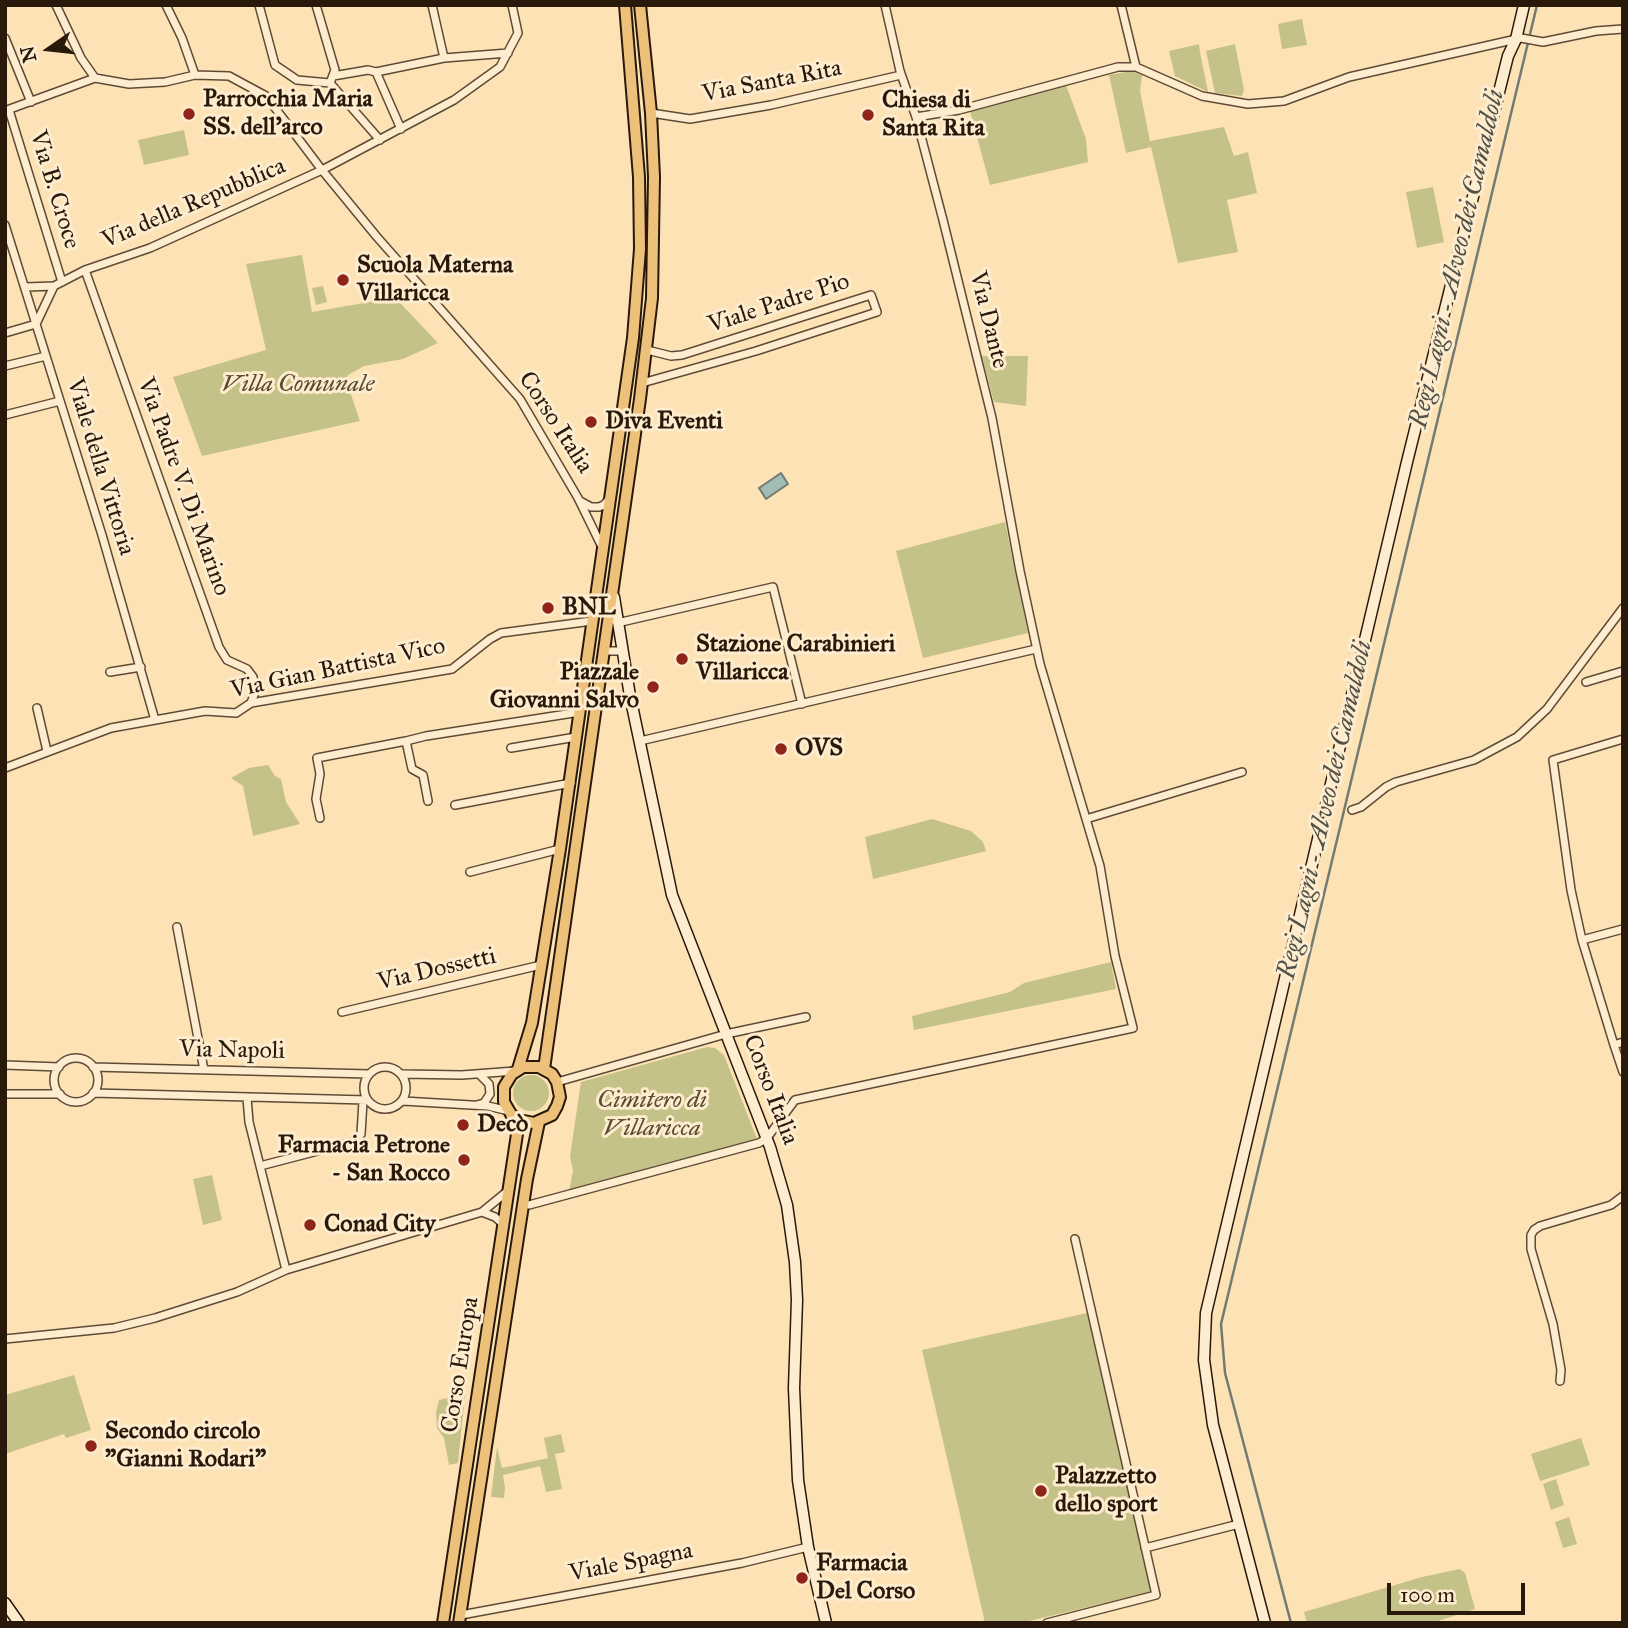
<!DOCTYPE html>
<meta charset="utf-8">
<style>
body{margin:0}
#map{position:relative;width:1628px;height:1628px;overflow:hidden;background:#fde2b5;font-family:"IM FELL Great Primer",serif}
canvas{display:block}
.frame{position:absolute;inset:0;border:7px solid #29190b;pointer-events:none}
.north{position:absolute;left:14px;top:14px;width:70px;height:70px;-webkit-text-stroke:5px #feeccf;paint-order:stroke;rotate:256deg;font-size:19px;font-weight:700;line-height:28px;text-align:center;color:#29190b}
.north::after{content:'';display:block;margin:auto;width:24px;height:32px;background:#29190b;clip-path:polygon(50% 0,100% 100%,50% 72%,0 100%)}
.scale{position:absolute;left:1387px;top:1583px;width:138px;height:32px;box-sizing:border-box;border:4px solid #29190b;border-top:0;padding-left:9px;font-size:21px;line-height:24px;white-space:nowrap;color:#29190b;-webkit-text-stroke:5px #feeccf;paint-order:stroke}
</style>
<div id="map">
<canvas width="1628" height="1628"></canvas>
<div class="frame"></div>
<div class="north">N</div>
<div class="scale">100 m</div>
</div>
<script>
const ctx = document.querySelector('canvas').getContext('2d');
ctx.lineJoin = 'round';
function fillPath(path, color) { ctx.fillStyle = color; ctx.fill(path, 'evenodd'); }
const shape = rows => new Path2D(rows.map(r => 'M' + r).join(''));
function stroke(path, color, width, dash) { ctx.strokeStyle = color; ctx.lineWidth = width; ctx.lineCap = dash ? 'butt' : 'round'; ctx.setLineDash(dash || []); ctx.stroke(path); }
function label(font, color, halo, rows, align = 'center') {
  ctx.font = font + ' "IM FELL Great Primer",serif'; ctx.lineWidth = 6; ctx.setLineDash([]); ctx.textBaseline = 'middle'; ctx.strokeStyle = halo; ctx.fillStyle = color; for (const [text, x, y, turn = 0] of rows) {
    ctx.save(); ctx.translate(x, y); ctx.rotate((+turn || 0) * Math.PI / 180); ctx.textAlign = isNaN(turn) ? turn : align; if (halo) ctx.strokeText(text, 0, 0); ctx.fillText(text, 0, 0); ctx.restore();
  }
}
fillPath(shape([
 [1302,19,1307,45,1282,49,1278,24],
 [1199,44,1200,52,1208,92,1175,76,1169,51],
 [1235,44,1244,90,1242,96,1215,93,1206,51],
 [1131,71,1142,75,1140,91,1150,141,1224,127,1234,156,1248,152,1257,193,1227,200,1238,252,1178,263,1151,147,1126,153,1109,75],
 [1066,85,1086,139,1088,162,990,185,970,111],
 [184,130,189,155,144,165,138,140],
 [1433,187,1444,242,1417,248,1406,192],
 [302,255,312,312,381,300,379,290,387,289,438,343,403,359,364,366,348,375,346,380,360,421,202,456,173,377,266,350,246,264],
 [323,286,327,302,316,305,312,288],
 [982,356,1028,356,1026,406,994,402],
 [1005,522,1028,633,923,658,896,551],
 [268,765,275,776,281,779,286,802,300,824,253,836,243,786,231,778,249,768],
 [932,819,971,831,983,842,986,851,873,879,865,837],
 [1111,962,1116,989,914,1030,912,1016,1010,992,1024,983],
 [707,1047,715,1048,724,1055,757,1139,569,1192,573,1171,570,1156,581,1082],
 '513 1093a18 18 0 1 1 36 0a18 18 0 1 1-36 0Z',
 [212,1175,222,1220,203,1225,193,1179],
 [1087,1313,1151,1592,1021,1623,985,1623,922,1350],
 [74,1375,91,1430,66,1438,64,1434,5,1454,5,1395],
 [465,1394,458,1463,449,1465,444,1438,437,1428,436,1412,439,1400],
 [561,1434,565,1452,555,1454,562,1489,546,1492,540,1466,503,1475,505,1488,504,1498,491,1497,497,1447,502,1468,548,1458,544,1438],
 [1581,1438,1590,1465,1540,1481,1531,1454],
 [1556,1479,1564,1505,1551,1510,1543,1484],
 [1569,1517,1577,1544,1563,1548,1555,1522],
 [1460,1569,1465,1573,1475,1609,1432,1623,1307,1623,1304,1612,1422,1577]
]), '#c5c289');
const water = shape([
 [781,473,788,484,766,499,759,488,781,473]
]);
fillPath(water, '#a2bcb6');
stroke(water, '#727b72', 2);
stroke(shape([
 [1291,1623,1225,1373,1221,1324,1537,5]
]), '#727b72', 2.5);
const street = shape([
 [56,5,81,58,95,78],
 [166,5,182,38,195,75],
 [259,5,275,65,297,80,330,83],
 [316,5,335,70,330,83,380,140],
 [432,5,444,58,508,53],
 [1121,5,1136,67],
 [5,38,31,102],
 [376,72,444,58],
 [333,76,368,70,376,72,401,129],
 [95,78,129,84,165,82,195,75,229,76,266,96,322,170,377,237,520,399,578,498,603,549],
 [7,110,95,78],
 [9,110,62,282],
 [651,113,690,119,771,105,901,75],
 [916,117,959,110,1118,67,1136,67,1202,96,1248,104,1284,101,1349,77,1521,38,1543,42,1596,31,1623,29],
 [5,225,102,535,155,720],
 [85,270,219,647,227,660,247,669,253,677,255,692,251,703],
 [26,287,54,286],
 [5,333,36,324,54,286,85,270,150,248,322,170,454,100,500,67,518,33,512,5],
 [5,366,46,356],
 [642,383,756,351,877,312,871,295,682,355,671,356,647,350],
 [5,415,60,401],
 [580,501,591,507,599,507,604,505,609,499],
 [617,623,773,587,802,704],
 [603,651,622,651],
 [110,672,141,667],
 [1586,682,1623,671],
 [37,708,47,751],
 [640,741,1036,649],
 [511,748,576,737],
 [5,768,111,728,205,711,236,713,251,703,452,669,490,639,501,633,592,621],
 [428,801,423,775,412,769,406,741,426,736,580,712],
 [455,805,571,783],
 [1352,810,1361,807,1386,787,1396,782,1474,760,1517,737,1547,709,1623,608],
 [320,818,316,799,320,774,317,758,406,741],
 [1086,819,1242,772],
 [470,872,560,849],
 [177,927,204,1070],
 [1623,929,1582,940,1614,1045,1623,1042],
 [1582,940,1571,890,1553,760,1623,739],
 [342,1012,541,965],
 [1614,1045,1623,1072],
 '54 1080a22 22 0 1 1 44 0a22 22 0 1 1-44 0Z',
 [5,1065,59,1067],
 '364 1088a21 21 0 1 1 42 0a21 21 0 1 1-42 0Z',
 [93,1067,369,1074],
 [402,1074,462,1075,515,1071],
 [557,1082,726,1034,806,1017],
 [93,1093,367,1100],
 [5,1094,60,1094],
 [247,1098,249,1122,286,1270],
 [403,1101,488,1106,509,1111],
 [477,1105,484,1103,490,1094,489,1084,479,1074],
 [260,1166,356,1141,361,1134,363,1101],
 [523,1204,529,1205,759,1143,767,1138,795,1100,1133,1028,1115,956,1100,866,1040,664,1020,571,992,418,943,220,916,117,900,71,885,5],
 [482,1212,495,1217,504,1225],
 [5,1339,114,1328,155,1318,237,1292,286,1270,482,1212,509,1190],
 [1560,1381,1561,1370,1553,1324,1531,1249,1531,1235,1534,1230,1540,1226,1611,1205,1623,1196],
 [1145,1548,1239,1524],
 [461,1615,742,1563,808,1547],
 [1047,1623,1156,1595,1075,1239]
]);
const secondary = shape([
 [614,597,630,696,672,895,770,1147,787,1205,795,1262,797,1300,794,1388,798,1480,808,1547,826,1623],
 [5,1603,19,1623],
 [1265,1623,1213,1425,1204,1360,1206,1313,1407,462,1508,56,1516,39,1524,5]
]);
const primary = shape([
 [518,1069,532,1023,560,849,633,338,640,249,639,177,625,5],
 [544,1069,640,399,652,298,654,177,651,113,640,5],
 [443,1623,517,1134,511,1114,504,1102,504,1087,512,1074,523,1067,539,1067,552,1074,557,1082,560,1097,557,1106,552,1115,534,1123,519,1120,511,1114],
 [459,1623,527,1179,539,1122]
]);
stroke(street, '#5e4b36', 10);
stroke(secondary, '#29190b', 13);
stroke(primary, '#29190b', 14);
stroke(street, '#feeccf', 7);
stroke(secondary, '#feeccf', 10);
stroke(primary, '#eec17a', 10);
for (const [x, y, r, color] of [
 [189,114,7,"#8f2418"],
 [868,115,7,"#8f2418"],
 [343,280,7,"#8f2418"],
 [591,422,7,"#8f2418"],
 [548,608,7,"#8f2418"],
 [682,659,7,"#8f2418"],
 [653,687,7,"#8f2418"],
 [781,749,7,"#8f2418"],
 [463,1125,7,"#8f2418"],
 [464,1160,7,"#8f2418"],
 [310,1225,7,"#8f2418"],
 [91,1446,7,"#8f2418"],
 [1041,1491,7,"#8f2418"],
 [802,1578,7,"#8f2418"]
]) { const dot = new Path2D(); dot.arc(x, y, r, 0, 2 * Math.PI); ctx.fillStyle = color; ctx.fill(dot); stroke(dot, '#feeccf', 2.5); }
label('24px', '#29190b', '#feeccf', [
 ["Via Santa Rita",772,82,-11],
 ["Via B. Croce",54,190,73],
 ["Via della Repubblica",194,204,-23],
 ["Viale Padre Pio",779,304,-18],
 ["Via Dante",988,320,76],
 ["Corso Italia",555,423,57],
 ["Viale della Vittoria",100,467,73],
 ["Via Padre V. Di Marino",183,487,70],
 ["Via Gian Battista Vico",338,669,-12],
 ["Via Dossetti",437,970,-13],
 ["Via Napoli",232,1051,1],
 ["Corso Italia",770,1090,69],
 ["Corso Europa",461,1365,-81],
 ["Viale Spagna",631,1563,-11]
]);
label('bold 24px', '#29190b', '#feeccf', [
 ["Parrocchia Maria",203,100],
 ["SS. dell'arco",203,128],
 ["Chiesa di",882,101],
 ["Santa Rita",882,129],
 ["Scuola Materna",357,266],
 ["Villaricca",357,294],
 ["Diva Eventi",605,422],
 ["BNL",562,608],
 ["Stazione Carabinieri",696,645],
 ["Villaricca",696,673],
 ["Piazzale",639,673,"right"],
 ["Giovanni Salvo",639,701,"right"],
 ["OVS",795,749],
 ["Decò",477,1125],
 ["Farmacia Petrone",450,1146,"right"],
 ["- San Rocco",450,1174,"right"],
 ["Conad City",324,1225],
 ["Secondo circolo",105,1432],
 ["\"Gianni Rodari\"",105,1460],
 ["Palazzetto",1055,1477],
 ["dello sport",1055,1505],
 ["Farmacia",816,1564],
 ["Del Corso",816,1592]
], 'left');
label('italic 24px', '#584c31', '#feeccf', [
 ["Villa Comunale",298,385],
 ["Cimitero di",652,1101],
 ["Villaricca",652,1129]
]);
label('italic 26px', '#535247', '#feeccf', [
 ["Regi Lagni - Alveo dei Camaldoli",1458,259,-77],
 ["Regi Lagni - Alveo dei Camaldoli",1326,810,-77]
]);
</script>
